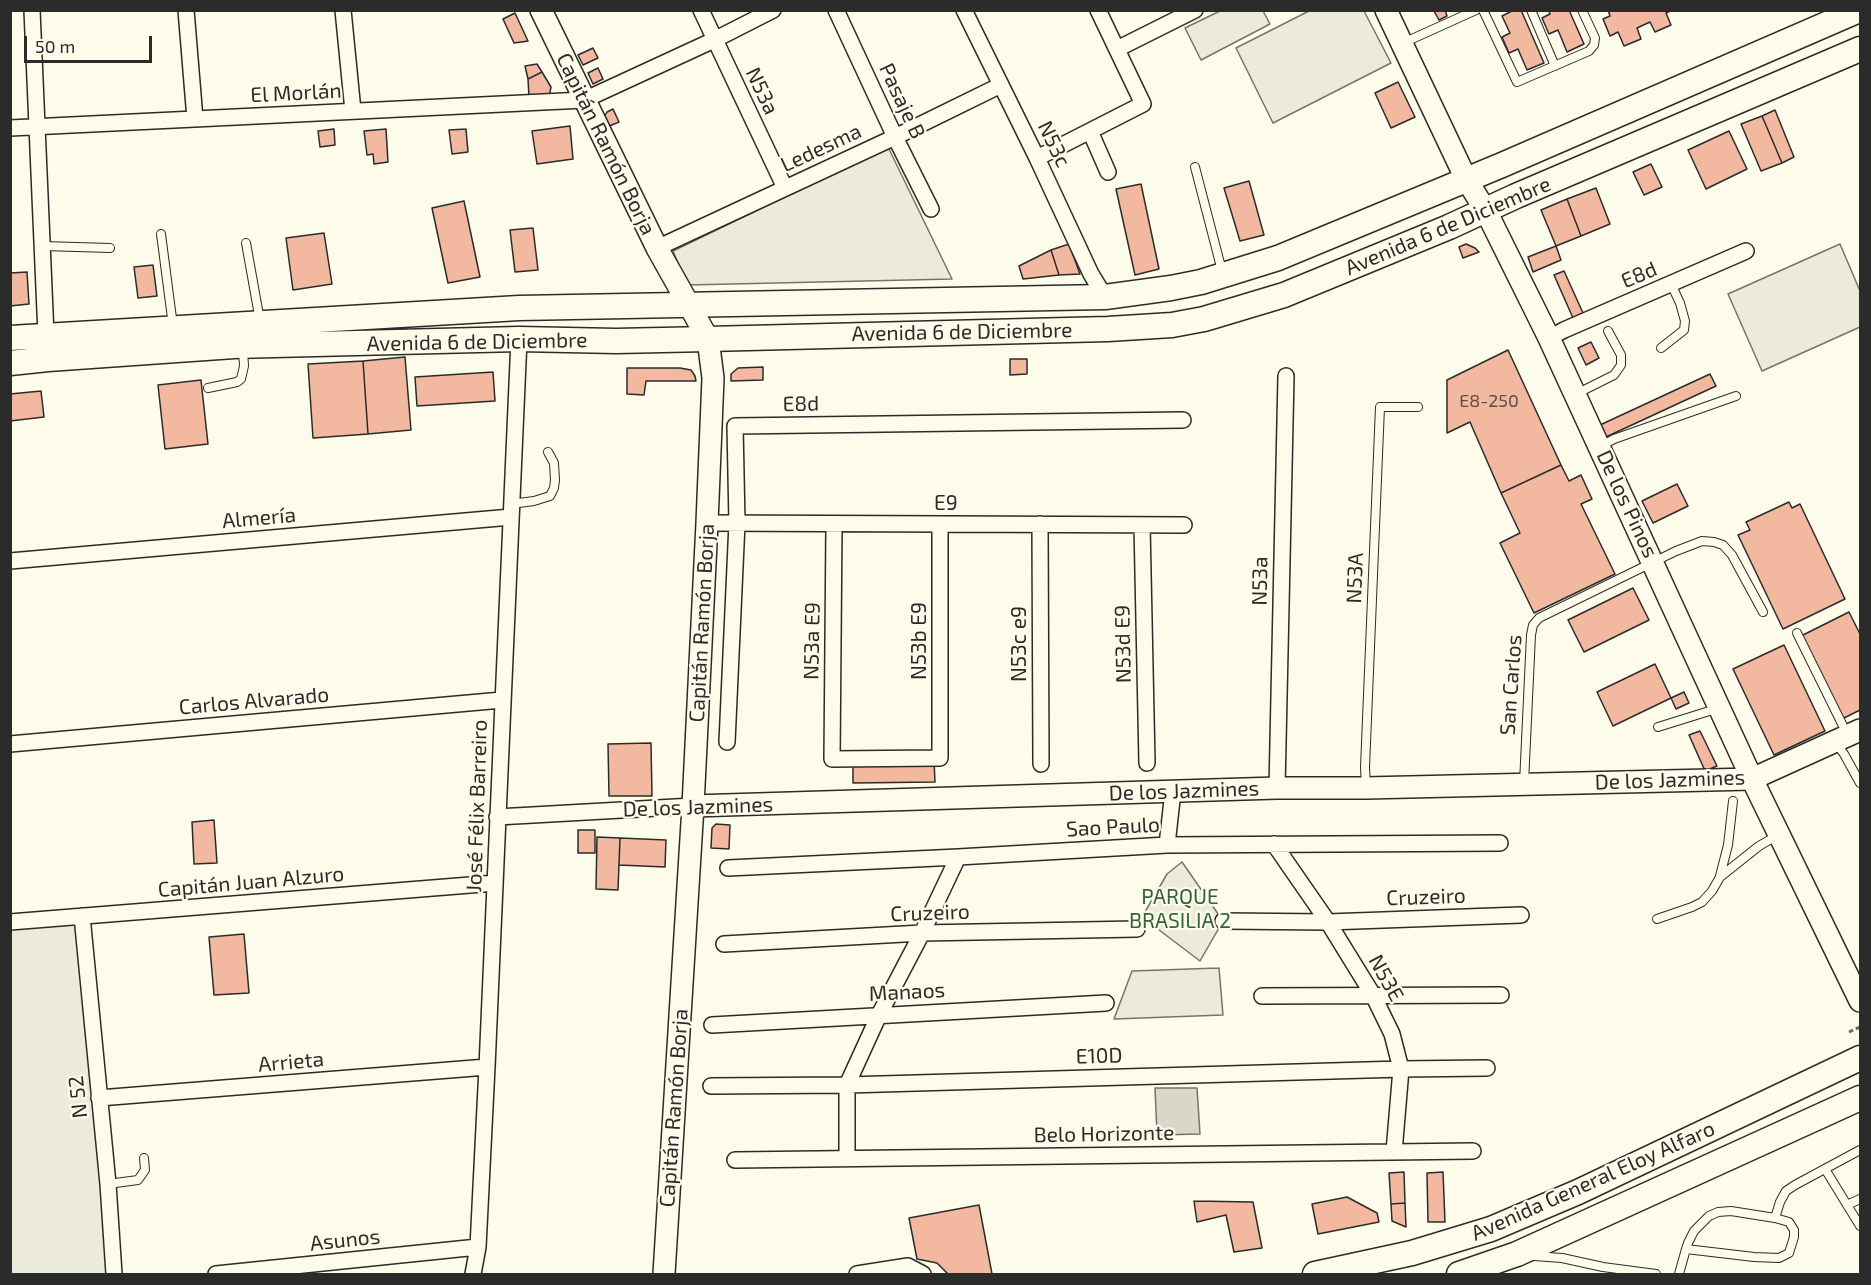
<!DOCTYPE html>
<meta charset="utf-8">
<style>
body{margin:0}
#map{position:relative;width:1871px;height:1285px;overflow:hidden;background:#fdfbea;font-family:"Exo 2",sans-serif}
canvas{display:block}
.frame{position:absolute;inset:0;border:12px solid #2b2b2b;pointer-events:none}
.scale{position:absolute;left:24px;top:36px;width:128px;height:27px;box-sizing:border-box;border:3px solid #2b2b2b;border-top:0;padding-left:8px;font-size:18px;line-height:21px;white-space:nowrap;color:#2b2b2b;-webkit-text-stroke:4px #fdfbea;paint-order:stroke}
</style>
<div id="map">
<canvas width="1871" height="1285"></canvas>
<div class="frame"></div>
<div class="scale">50 m</div>
</div>
<script>
const ctx = document.querySelector('canvas').getContext('2d');
ctx.lineJoin = 'round';
function fillPath(path, color) { ctx.fillStyle = color; ctx.fill(path, 'evenodd'); }
const shape = rows => new Path2D(rows.map(r => 'M' + r).join(''));
function stroke(path, color, width, dash) { ctx.strokeStyle = color; ctx.lineWidth = width; ctx.lineCap = dash ? 'butt' : 'round'; ctx.setLineDash(dash || []); ctx.stroke(path); }
function label(font, color, halo, rows, align = 'center') {
  ctx.font = font + ' "Exo 2",sans-serif'; ctx.lineWidth = 4.5; ctx.setLineDash([]); ctx.textBaseline = 'middle'; ctx.strokeStyle = halo; ctx.fillStyle = color; for (const [text, x, y, turn = 0] of rows) {
    ctx.save(); ctx.translate(x, y); ctx.rotate((+turn || 0) * Math.PI / 180); ctx.textAlign = isNaN(turn) ? turn : align; if (halo) ctx.strokeText(text, 0, 0); ctx.fillText(text, 0, 0); ctx.restore();
  }
}
const green = shape([
 [1220,11,1263,11,1270,24,1201,60,1185,28,1220,11],
 [1309,11,1364,11,1391,63,1273,123,1236,48,1309,11],
 [888,147,952,279,687,285,673,251,888,147],
 [1840,244,1860,291,1860,327,1762,371,1728,294,1840,244],
 [1182,862,1223,921,1200,961,1142,917,1167,874,1182,862],
 [82,919,111,1274,11,1274,11,925,82,919],
 [1219,968,1223,1015,1114,1019,1132,971,1219,968]
]);
fillPath(green, '#ecebdb');
stroke(green, '#74746e', 1.5);
const water = shape([
 [1155,1088,1197,1088,1200,1134,1157,1135,1155,1088]
]);
fillPath(water, '#d8d7c9');
stroke(water, '#74746e', 1.5);
const building = shape([
 [1445,10,1447,16,1439,20,1434,11,1445,10],
 [1514,10,1521,10,1544,63,1527,70,1518,49,1509,53,1502,37,1510,33,1502,16,1514,10],
 [1548,10,1569,10,1584,44,1567,52,1558,30,1549,34,1542,18,1550,14,1548,10],
 [1608,10,1672,10,1666,13,1671,25,1655,32,1650,22,1637,28,1641,39,1624,46,1618,32,1610,36,1603,19,1610,16,1608,10],
 [515,13,528,41,514,43,503,19,515,13],
 [593,48,598,58,583,65,578,55,593,48],
 [537,64,542,72,528,79,525,66,537,64],
 [598,68,603,79,593,84,588,73,598,68],
 [542,72,551,87,549,97,529,97,528,79,542,72],
 [1398,82,1415,117,1391,128,1375,93,1398,82],
 [613,109,619,122,607,127,603,119,607,112,613,109],
 [1775,110,1794,157,1782,163,1762,116,1775,110],
 [1762,116,1782,163,1761,171,1741,124,1762,116],
 [570,126,573,159,537,164,532,131,570,126],
 [334,129,335,145,320,147,318,131,334,129],
 [386,129,388,162,374,164,373,154,367,155,364,131,386,129],
 [466,129,468,152,452,154,449,130,466,129],
 [1729,131,1747,169,1706,189,1688,150,1729,131],
 [1651,164,1662,187,1644,195,1633,172,1651,164],
 [1249,181,1264,235,1240,241,1224,188,1249,181],
 [1141,184,1159,269,1135,275,1116,189,1141,184],
 [1596,188,1610,224,1581,236,1567,199,1596,188],
 [1567,199,1581,236,1556,246,1541,210,1567,199],
 [464,201,480,277,448,283,432,208,464,201],
 [533,228,538,270,515,272,510,230,533,228],
 [324,233,332,284,293,290,286,238,324,233],
 [1069,244,1080,274,1059,275,1051,250,1069,244],
 [1466,244,1475,248,1479,252,1463,258,1459,247,1466,244],
 [1556,246,1561,260,1533,272,1528,257,1556,246],
 [1051,250,1059,275,1023,279,1019,266,1051,250],
 [153,265,157,296,138,298,134,267,153,265],
 [1564,271,1583,313,1573,318,1554,275,1564,271],
 [27,272,29,304,10,306,10,273,27,272],
 [1591,342,1599,358,1586,365,1578,348,1591,342],
 [1508,350,1561,465,1501,493,1470,422,1447,433,1447,380,1508,350],
 [405,357,411,430,368,434,363,361,405,357],
 [1010,359,1027,359,1027,374,1010,375,1010,359],
 [363,361,368,434,313,438,308,364,363,361],
 [763,367,763,380,731,381,731,374,738,368,763,367],
 [627,368,680,368,691,370,695,376,696,381,646,381,644,395,627,394,627,368],
 [493,372,495,401,417,406,415,377,493,372],
 [1710,374,1716,386,1606,437,1600,425,1710,374],
 [201,380,208,444,165,449,158,385,201,380],
 [41,391,44,417,10,421,10,394,41,391],
 [1561,465,1569,481,1581,475,1592,499,1581,504,1615,574,1534,613,1500,543,1520,533,1501,493,1561,465],
 [1677,484,1688,506,1653,523,1642,501,1677,484],
 [1789,502,1792,508,1800,504,1845,599,1783,629,1738,535,1750,530,1746,522,1789,502],
 [1633,588,1649,620,1584,652,1568,620,1633,588],
 [1849,612,1860,634,1860,710,1842,719,1801,636,1849,612],
 [1784,645,1825,731,1774,755,1733,669,1784,645],
 [1655,664,1671,698,1613,726,1597,692,1655,664],
 [1684,692,1689,703,1676,709,1671,698,1684,692],
 [1700,731,1717,766,1705,771,1689,735,1700,731],
 [651,743,652,796,609,796,608,744,651,743],
 [934,760,935,782,853,783,853,761,934,760],
 [214,820,217,863,194,864,192,822,214,820],
 [716,824,730,825,729,849,711,848,712,828,716,824],
 [578,830,595,830,595,853,578,853,578,830],
 [597,837,620,838,618,890,596,889,597,837],
 [620,838,666,840,665,867,619,865,620,838],
 [244,934,249,993,214,995,209,937,244,934],
 [1404,1172,1405,1203,1391,1204,1389,1173,1404,1172],
 [1443,1172,1445,1222,1428,1222,1427,1173,1443,1172],
 [1347,1197,1377,1213,1379,1222,1318,1234,1312,1204,1347,1197],
 [1194,1201,1253,1202,1262,1248,1234,1252,1226,1215,1197,1222,1194,1201],
 [1405,1203,1406,1227,1392,1221,1391,1204,1405,1203],
 [979,1205,992,1274,948,1274,937,1263,917,1259,909,1218,979,1205]
]);
fillPath(building, '#f2b8a0');
stroke(building, '#2b2b2b', 1.5);
const lane = shape([
 [1483,10,1517,82,1589,51,1594,45,1595,38,1582,10],
 [1531,10,1555,66],
 [1403,43,1476,10],
 [1195,167,1222,271],
 [161,234,173,326],
 [246,243,260,321],
 [43,246,110,248],
 [1661,348,1684,330,1685,321,1680,303,1671,284],
 [208,388,237,382,241,379,244,366,243,350],
 [1576,394,1614,375,1621,365,1621,355,1608,331],
 [1601,446,1614,439,1736,396],
 [511,504,534,501,550,496,554,488,555,480,554,463,548,452],
 [1797,633,1847,734],
 [1658,727,1719,708],
 [1836,743,1844,754,1860,783],
 [1524,783,1531,635,1533,625,1539,618,1676,551,1702,541,1714,542,1723,545,1732,555,1763,612],
 [1366,788,1365,767,1380,407,1418,407],
 [1720,876,1728,845,1733,801],
 [1657,919,1692,907,1702,902,1712,891,1720,877,1759,846,1778,835],
 [1825,1169,1860,1226],
 [108,1184,138,1180,145,1170,144,1158],
 [1847,1205,1860,1199],
 [1775,1218,1780,1202,1786,1191,1795,1185,1860,1150],
 [1534,1256,1562,1258,1603,1267,1656,1274],
 [1679,1274,1686,1249,1688,1243,1694,1231,1709,1216,1718,1212,1731,1211,1775,1218,1789,1222,1794,1230,1794,1237,1789,1253,1779,1258,1754,1257,1686,1249]
]);
const street = shape([
 [32,10,46,335],
 [186,10,195,119],
 [343,10,353,111],
 [701,10,785,188],
 [836,10,895,137,931,209],
 [964,10,1037,158,1091,274,1105,297],
 [1117,49,1195,10],
 [10,128,584,100,714,40,773,10],
 [1090,131,1108,172],
 [1037,158,1143,104,1098,10],
 [657,248,895,137,1001,85],
 [1549,338,1564,330,1746,251],
 [707,523,1184,525],
 [834,524,832,759,940,758,940,524],
 [1040,524,1041,764],
 [1142,525,1147,763],
 [10,561,511,517],
 [727,742,737,523,735,426,1183,420],
 [10,744,502,700],
 [1277,788,1286,376],
 [497,817,693,806],
 [1274,844,1328,922,1373,995,1392,1034,1401,1069,1394,1152],
 [1167,845,1173,791],
 [728,868,958,857,1167,845,1500,843],
 [82,916,108,1184,114,1274],
 [1223,921,1328,922,1521,915],
 [10,922,495,883],
 [724,944,922,933,1137,929],
 [1262,996,1501,995],
 [712,1025,1106,1003],
 [711,1086,847,1085,1401,1069,1487,1068],
 [99,1098,487,1067],
 [847,1158,847,1085,879,1015,922,933,958,857],
 [735,1160,1473,1151],
 [216,1274,478,1247],
 [473,1274,478,1247,487,1067,519,339],
 [857,1274,908,1266,923,1274]
]);
const secondary = shape([
 [541,10,657,248,708,339,713,378,707,523,693,806,664,1274],
 [1386,10,1466,179,1486,211,1549,338,1752,779,1860,1001],
 [693,806,1277,788,1366,788,1752,779,1860,730]
]);
const primary = shape([
 [10,338,519,308,1105,297,1171,288,1201,282,1278,258,1502,165,1859,10],
 [10,363,48,359,234,346,519,339,616,341,708,339,1108,329,1172,325,1204,319,1284,295,1449,227,1516,196,1860,49],
 [1315,1274,1412,1253,1491,1229,1578,1192,1860,1058],
 [1459,1274,1517,1254,1860,1098]
]);
stroke(lane, '#2b2b2b', 10);
stroke(street, '#2b2b2b', 18);
stroke(secondary, '#2b2b2b', 24);
stroke(primary, '#2b2b2b', 27);
stroke(shape([
 [1849,1032,1860,1027]
]), '#6a6964', 3, [4.5, 3]);
stroke(lane, '#fdfbea', 8);
stroke(street, '#fdfbea', 15);
stroke(secondary, '#fdfbea', 21);
stroke(primary, '#fdfbea', 24);
label('18px', '#5d4e48', null, [
 ["E8-250",1489,401]
]);
label('21px', '#2b2b2b', '#fdfbea', [
 ["N53a",762,91,65],
 ["El Morlán",296,93,-3],
 ["Pasaje B",902,101,65],
 ["Capitán Ramón Borja",606,144,64],
 ["N53c",1054,144,64],
 ["Ledesma",821,148,-25],
 ["Avenida 6 de Diciembre",1448,226,-23],
 ["E8d",1639,275,-23],
 ["Avenida 6 de Diciembre",962,332,-1],
 ["Avenida 6 de Diciembre",477,342,-1],
 ["E8d",801,404,-1],
 ["E9",946,503],
 ["De los Pinos",1627,504,65],
 ["Almería",259,518,-5],
 ["N53A",1355,578,-88],
 ["N53a",1260,581,-89],
 ["Capitán Ramón Borja",702,623,-87],
 ["N53a E9",812,641,-89],
 ["N53b E9",919,641,-90],
 ["N53c e9",1019,644,-90],
 ["N53d E9",1123,644,-91],
 ["San Carlos",1511,685,-86],
 ["Carlos Alvarado",254,701,-5],
 ["De los Jazmines",1670,780,-2],
 ["De los Jazmines",1184,791,-2],
 ["José Félix Barreiro",477,806,-88],
 ["De los Jazmines",698,807,-2],
 ["Sao Paulo",1113,827,-3],
 ["Capitán Juan Alzuro",251,882,-5],
 ["Cruzeiro",1426,897,-2],
 ["Cruzeiro",930,913,-2],
 ["N53E",1386,978,61],
 ["Manaos",907,992,-3],
 ["E10D",1099,1056,-2],
 ["Arrieta",291,1062,-5],
 ["N 52",78,1097,-96],
 ["Capitán Ramón Borja",674,1108,-86],
 ["Belo Horizonte",1104,1134,-1],
 ["Avenida General Eloy Alfaro",1593,1181,-24],
 ["Asunos",345,1240,-6]
]);
label('21px', '#34623c', '#fdfbea', [
 ["PARQUE",1180,897],
 ["BRASILIA 2",1180,921]
]);
</script>
